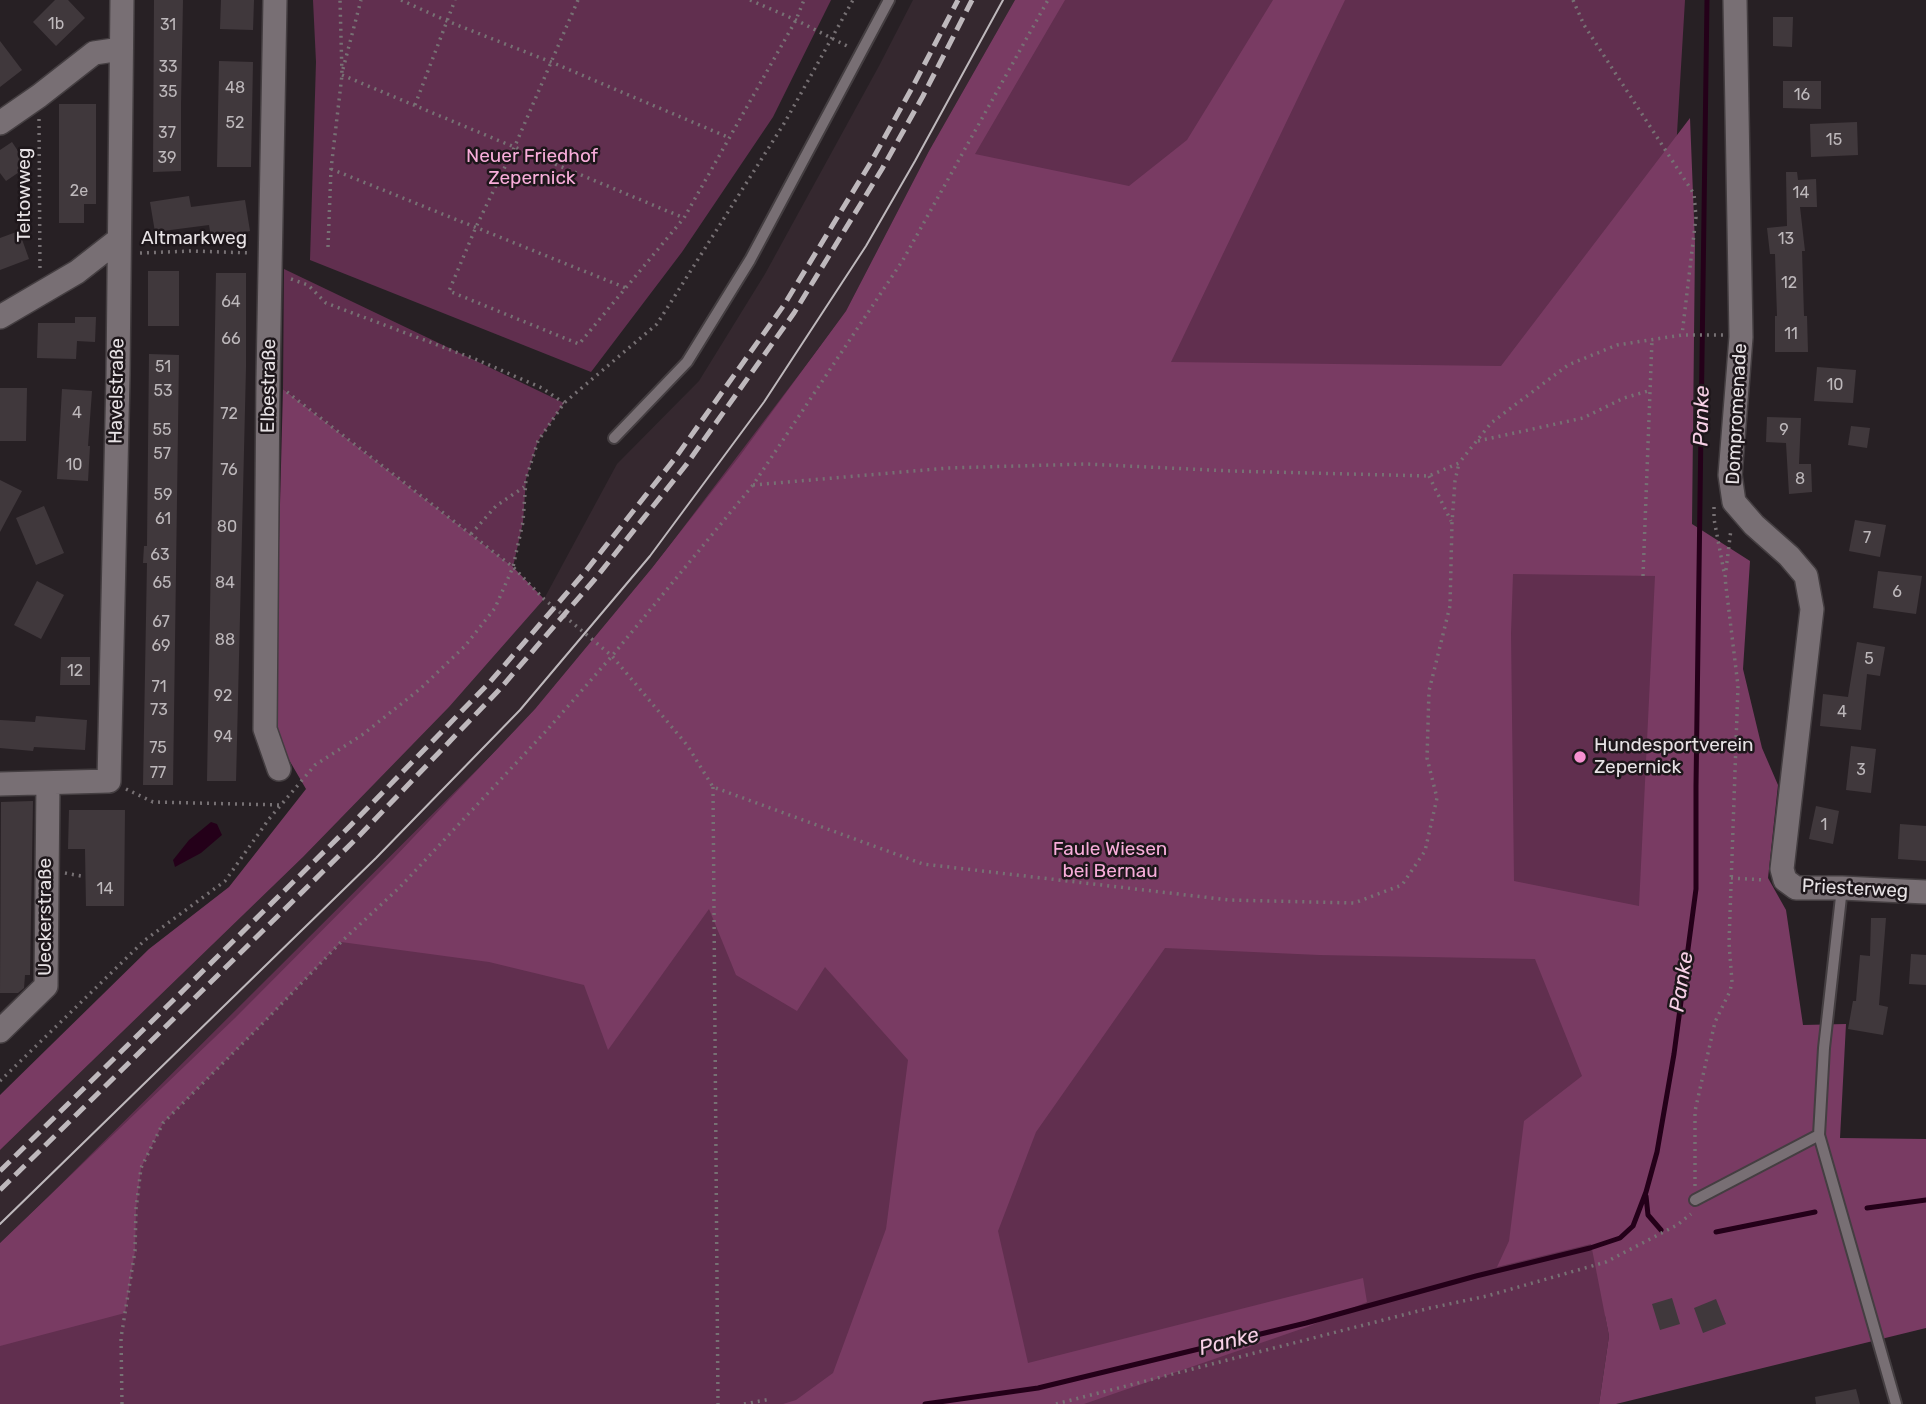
<!DOCTYPE html>
<meta charset="utf-8">
<style>
body{margin:0}
canvas{display:block;background:#272024}
</style>
<canvas width="1926" height="1404"></canvas>
<script>
const ctx = document.querySelector('canvas').getContext('2d');
ctx.lineJoin = 'round';
function fillPath(path, color) { ctx.fillStyle = color; ctx.fill(path, 'evenodd'); }
const shape = rows => new Path2D(rows.map(r => 'M' + r).join(''));
function stroke(path, color, width, dash) { ctx.strokeStyle = color; ctx.lineWidth = width; ctx.lineCap = dash ? 'butt' : 'round'; ctx.setLineDash(dash || []); ctx.stroke(path); }
function label(font, color, halo, rows, align = 'center') {
  ctx.font = font + ' Rubik,sans-serif'; ctx.lineWidth = 5; ctx.setLineDash([]); ctx.textBaseline = 'middle'; ctx.strokeStyle = halo; ctx.fillStyle = color; for (const [text, x, y, turn = 0] of rows) {
    ctx.save(); ctx.translate(x, y); ctx.rotate((+turn || 0) * Math.PI / 180); ctx.textAlign = isNaN(turn) ? turn : align; if (halo) ctx.strokeText(text, 0, 0); ctx.fillText(text, 0, 0); ctx.restore();
  }
}
fillPath(shape([
 [913,0,1015,0,929,151,846,311,739,457,652,568,535,709,394,858,235,1018,0,1243,0,1150,303,857,449,707,544,599,617,464,699,381,765,274,879,66]
]), '#35282f');
fillPath(shape([
 [313,0,831,0,773,117,682,252,591,372,310,260,316,62],
 [1021,0,1685,0,1665,333,1650,917,1605,1315,1609,1336,1599,1404,0,1404,0,1245,540,707,636,590,848,310],
 [284,269,564,403,538,441,526,479,523,522,513,567,283,389]
]), '#612f4f');
fillPath(shape([
 [1015,0,1065,0,975,154,1129,186,1187,140,1273,0,1345,0,1171,362,1501,366,1690,118,1695,244,1692,524,1750,561,1743,669,1762,748,1778,785,1768,878,1786,910,1803,1025,1846,1024,1840,1138,1926,1139,1926,1328,1616,1404,1599,1404,1609,1336,1591,1244,1497,1267,1509,1241,1524,1121,1582,1076,1535,959,1319,955,1165,948,1036,1132,998,1231,1028,1363,1363,1278,1367,1302,1307,1327,1084,1404,783,1404,796,1400,833,1373,886,1229,908,1060,825,967,797,1011,736,975,709,909,608,1050,584,985,489,962,341,942,264,1022,163,1123,141,1168,136,1209,135,1251,125,1313,0,1346,0,1243,235,1018,394,858,535,709,652,568,739,457,846,311,929,151],
 [1513,574,1655,576,1639,906,1514,881,1511,633],
 [283,389,513,567,544,599,449,707,303,857,0,1150,0,1095,149,949,229,887,306,789,274,734]
]), '#793b63');
fillPath(shape([
 [211,822,217,824,222,835,201,853,175,867,173,860,189,840]
]), '#240019');
stroke(shape([
 [1646,1196,1648,1215,1661,1230],
 [1867,1208,1926,1200],
 [1716,1232,1815,1212],
 [925,1404,1038,1388,1306,1323,1476,1276,1590,1248,1620,1238,1633,1226,1646,1192,1657,1152,1674,1054,1696,889,1696,786,1707,0]
]), '#240019', 5);
fillPath(shape([
 [55,0,68,0,85,18,56,46,33,22],
 [154,0,183,0,181,104,181,171,153,172],
 [221,0,254,0,253,30,220,29],
 [1773,17,1793,17,1792,47,1773,46],
 [0,41,22,70,0,87],
 [219,61,253,62,251,167,217,167],
 [1783,81,1821,81,1821,109,1783,108],
 [59,104,96,104,96,204,84,204,84,223,59,223],
 [1857,122,1858,155,1811,157,1810,124],
 [12,142,28,166,6,181,0,173,0,150],
 [1786,172,1797,172,1798,180,1816,179,1817,207,1800,207,1805,251,1802,251,1804,316,1807,316,1808,352,1775,352,1775,316,1777,316,1775,254,1770,254,1767,228,1787,226],
 [189,196,191,207,245,200,250,231,211,237,209,225,155,232,150,202],
 [19,231,29,259,0,270,0,238],
 [148,271,179,271,179,326,148,326],
 [216,273,246,273,246,367,236,781,207,781],
 [75,317,96,317,95,342,77,341,76,359,37,358,38,323,75,323],
 [149,354,179,355,173,785,143,785,147,563,143,563,144,546,147,546],
 [1817,367,1856,370,1853,403,1814,401],
 [0,388,27,388,26,441,0,441],
 [62,389,92,391,88,446,90,446,88,481,57,479],
 [1767,417,1801,418,1799,464,1811,464,1812,492,1789,494,1786,443,1766,442],
 [1851,426,1870,428,1867,448,1848,445],
 [0,480,22,491,0,532],
 [44,506,64,553,36,565,16,518],
 [1855,520,1886,525,1880,557,1849,551],
 [1878,571,1922,576,1916,614,1873,608],
 [37,581,64,595,41,639,14,625],
 [1857,642,1885,647,1880,676,1867,674,1861,730,1820,726,1823,694,1848,697],
 [61,657,90,657,90,685,60,685],
 [36,716,87,720,85,750,34,747,33,751,0,748,0,720,35,722],
 [1851,746,1876,749,1871,793,1846,790],
 [33,801,30,975,25,975,24,988,18,993,0,993,1,802],
 [1816,806,1839,811,1833,844,1809,839],
 [69,810,125,810,124,906,86,906,85,849,68,849],
 [1900,824,1926,826,1926,861,1898,859],
 [1871,918,1886,918,1879,1005,1888,1007,1883,1035,1848,1029,1853,1001,1856,1001,1860,955,1870,956],
 [1911,954,1926,955,1926,985,1909,984],
 [1672,1298,1680,1324,1660,1330,1652,1304],
 [1716,1299,1726,1324,1703,1333,1694,1308],
 [1856,1389,1860,1404,1816,1404,1815,1397]
]), '#40383c');
const service = shape([
 [614,438,687,362,750,260,889,0],
 [1842,888,1824,1048,1819,1135,1896,1404],
 [1695,1200,1819,1135]
]);
const minor = shape([
 [275,0,268,378,265,729,279,769],
 [1735,0,1741,337,1730,475,1734,502,1754,525,1789,556,1806,576,1812,609,1782,869,1785,880,1796,888,1842,888,1926,892],
 [0,123,39,96,94,53,121,49],
 [0,317,77,272,118,240],
 [0,784,109,781,118,375,122,0],
 [0,1031,46,986,48,783]
]);
stroke(service, '#443e41', 14);
stroke(minor, '#443e41', 26);
stroke(shape([
 [401,0,447,21,551,62,730,138],
 [578,0,514,148,476,227,449,291,579,344,684,218],
 [750,0,796,20,849,47],
 [1573,0,1584,25,1694,194,1696,217,1682,335],
 [343,69,361,0],
 [342,75,684,218,796,20,804,0],
 [415,105,455,0],
 [39,119,40,272],
 [331,169,626,288],
 [328,247,331,169,342,75,340,0],
 [140,253,192,251,251,253],
 [291,279,308,285,326,303,480,361,542,388,564,403],
 [287,392,513,567,544,599,612,656,687,745,713,787,923,864,1229,900,1354,903,1402,885,1425,851,1437,798,1427,758,1429,691,1450,606,1452,523,1455,481,1459,463],
 [1478,441,1583,418,1624,398,1648,391],
 [1429,476,1451,521],
 [753,485,948,468,1086,464,1231,471,1429,476,1459,463,1491,423,1568,365,1617,345,1682,335,1723,335],
 [1714,507,1714,519,1724,572],
 [471,534,496,506,524,487],
 [1643,576,1652,340],
 [713,787,718,1404],
 [126,789,153,802,282,805],
 [65,873,81,876],
 [1731,878,1765,880],
 [0,1081,145,940,225,881,269,819,315,765,362,735,420,689,465,646,495,608,513,567,523,522,526,479,538,441,564,403,657,324,785,122,853,0],
 [1695,1186,1695,1111,1715,1022,1730,991,1732,982,1729,943,1738,686,1725,578,1731,529],
 [122,1404,121,1338,135,1251,136,1209,141,1168,163,1123,264,1022,341,942,400,887,548,729,612,656,753,485,903,260,1048,0],
 [744,1404,771,1399],
 [1056,1404,1430,1308,1487,1296,1606,1262,1677,1225,1691,1214]
]), '#777174', 3.5, [2, 5]);
stroke(service, '#786f74', 10);
stroke(minor, '#786f74', 23);
stroke(shape([
 [0,1224,376,858,520,710,650,556,764,402,866,246,915,161,1003,0]
]), '#beb8bc', 2);
stroke(shape([
 [0,1171,349,827,490,682,585,572,676,457,784,305,871,162,912,88,958,0],
 [0,1190,359,836,499,690,595,579,686,465,794,313,882,169,923,96,972,0]
]), '#beb8bc', 5, [14, 7]);
for (const [x, y, r, color] of [
 [1580,757,7,"#f690d0"]
]) { const dot = new Path2D(); dot.arc(x, y, r, 0, 2 * Math.PI); ctx.fillStyle = color; ctx.fill(dot); stroke(dot, '#1e171b', 2.5); }
label('16px', '#bdb8bb', null, [
 ["1b",56,24],
 ["31",168,25],
 ["33",168,67],
 ["48",235,88],
 ["35",168,92],
 ["16",1802,95],
 ["52",235,123],
 ["37",167,133],
 ["15",1834,140],
 ["39",167,158],
 ["2e",79,191],
 ["14",1801,193],
 ["13",1786,239],
 ["12",1789,283],
 ["64",231,302],
 ["11",1791,334],
 ["66",231,339],
 ["51",163,367],
 ["10",1835,385],
 ["53",163,391],
 ["4",77,413],
 ["72",229,414],
 ["55",162,430],
 ["9",1784,430],
 ["57",162,454],
 ["10",74,465],
 ["76",229,470],
 ["8",1800,479],
 ["59",163,495],
 ["61",163,519],
 ["80",227,527],
 ["7",1867,538],
 ["63",160,555],
 ["65",162,583],
 ["84",225,583],
 ["6",1897,592],
 ["67",161,622],
 ["88",225,640],
 ["69",161,646],
 ["5",1869,659],
 ["12",75,671],
 ["71",159,687],
 ["92",223,696],
 ["73",159,710],
 ["4",1842,712],
 ["94",223,737],
 ["75",158,748],
 ["3",1861,770],
 ["77",158,773],
 ["1",1824,825],
 ["14",105,889]
]);
label('19px', '#f8adda', '#1e171b', [
 ["Neuer Friedhof",532,157],
 ["Zepernick",532,179],
 ["Faule Wiesen",1110,850],
 ["bei Bernau",1110,872]
]);
label('19px', '#e7e2e5', '#1e171b', [
 ["Teltowweg",25,195,-90],
 ["Altmarkweg",194,239],
 ["Elbestraße",269,386,-89],
 ["Havelstraße",117,391,-89],
 ["Dompromenade",1737,414,-87],
 ["Priesterweg",1855,889,3],
 ["Ueckerstraße",46,917,-90]
]);
label('19px', '#e7e2e5', '#1e171b', [
 ["Hundesportverein",1594,746],
 ["Zepernick",1594,768]
], 'left');
label('italic 21px', '#f7d0e6', '#1e171b', [
 ["Panke",1702,416,-89],
 ["Panke",1682,982,-81],
 ["Panke",1229,1342,-14]
]);
</script>
